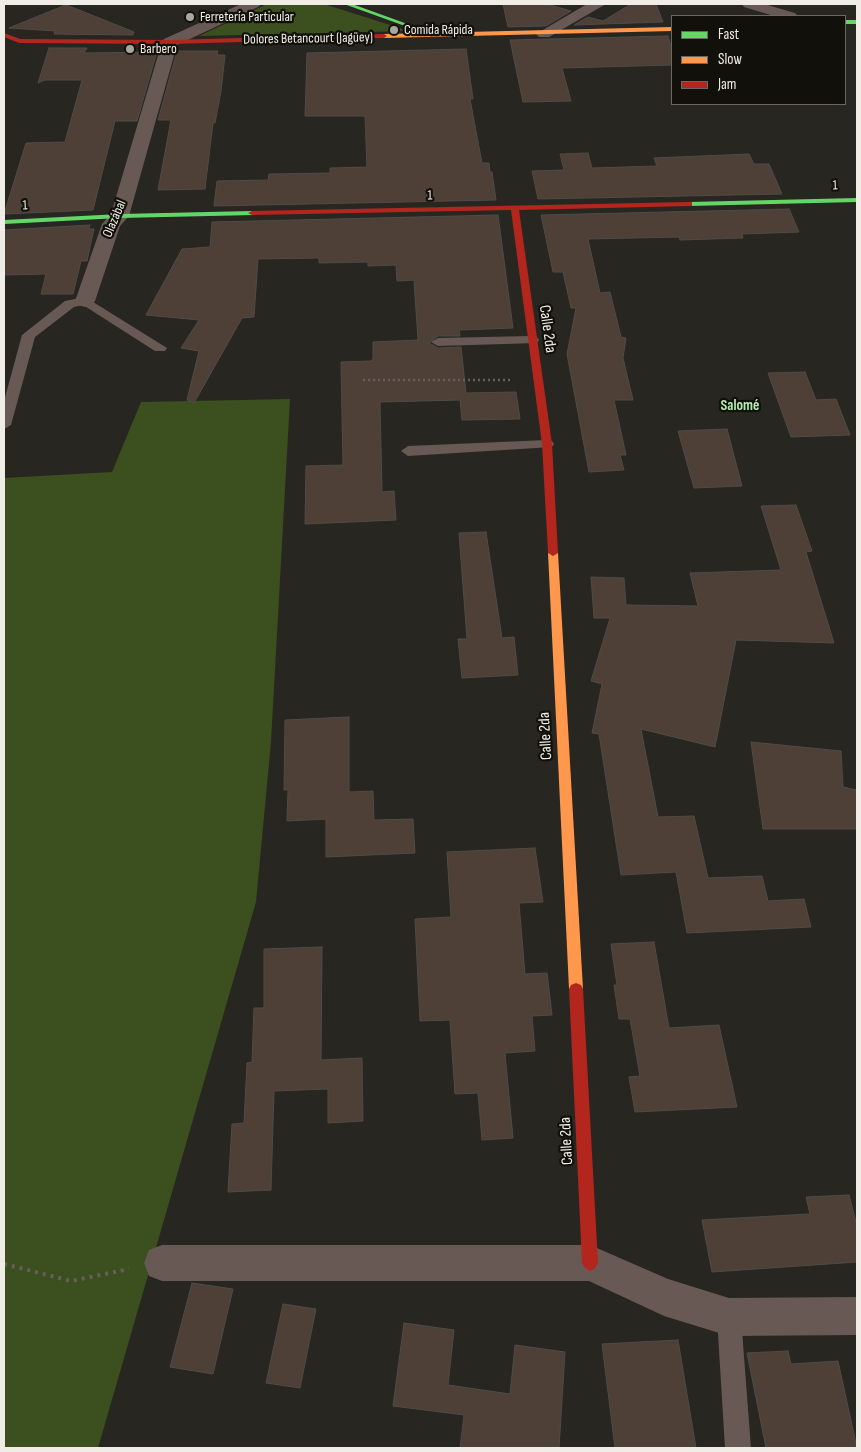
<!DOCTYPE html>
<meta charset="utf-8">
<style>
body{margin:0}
#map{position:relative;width:861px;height:1452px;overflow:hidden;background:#282620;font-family:"Sofia Sans Condensed",sans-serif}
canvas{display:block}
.frame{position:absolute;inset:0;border:5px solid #f0ede7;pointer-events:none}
.legend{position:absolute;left:671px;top:15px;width:175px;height:90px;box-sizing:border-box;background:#12100b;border:1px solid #6b6863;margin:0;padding:6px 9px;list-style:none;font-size:15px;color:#f0ede7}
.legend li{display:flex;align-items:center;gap:10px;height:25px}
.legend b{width:25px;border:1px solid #6b6863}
</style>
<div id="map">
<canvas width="861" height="1452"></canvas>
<div class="frame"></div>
<ul class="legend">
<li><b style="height:6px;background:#63d668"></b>Fast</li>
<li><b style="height:6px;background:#ff974d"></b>Slow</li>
<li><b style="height:6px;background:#b3261e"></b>Jam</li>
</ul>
</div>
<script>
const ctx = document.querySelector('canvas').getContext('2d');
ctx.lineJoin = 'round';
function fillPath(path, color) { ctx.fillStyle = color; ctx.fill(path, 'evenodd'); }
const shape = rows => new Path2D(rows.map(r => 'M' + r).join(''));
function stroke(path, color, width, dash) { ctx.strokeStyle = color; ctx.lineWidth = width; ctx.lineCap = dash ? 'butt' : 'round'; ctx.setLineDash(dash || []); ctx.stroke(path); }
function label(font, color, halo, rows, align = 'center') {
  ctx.font = font + ' "Sofia Sans Condensed",sans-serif'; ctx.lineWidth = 4.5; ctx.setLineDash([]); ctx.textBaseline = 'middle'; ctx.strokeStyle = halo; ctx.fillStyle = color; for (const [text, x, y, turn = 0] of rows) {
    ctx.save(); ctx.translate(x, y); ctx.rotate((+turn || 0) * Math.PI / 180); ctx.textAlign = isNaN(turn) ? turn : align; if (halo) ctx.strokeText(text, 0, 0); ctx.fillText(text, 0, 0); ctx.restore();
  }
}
fillPath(shape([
 [267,4,324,4,409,31,199,36],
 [290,399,271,742,256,902,98,1448,4,1448,4,478,112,472,141,402]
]), '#3b4f1f');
const building = shape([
 [64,4,134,32,133,35,54,34,55,31,9,28,63,6,64,4],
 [503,4,547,4,571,11,546,26,508,27,503,4],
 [631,4,656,4,663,22,574,25,588,17,603,21,631,4],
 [668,36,672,49,672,65,562,68,571,101,523,102,510,40,668,36],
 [49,48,87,48,84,53,157,52,137,121,115,121,93,210,4,214,26,143,65,142,82,80,45,80,38,83,49,48],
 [466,49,473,99,470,99,482,163,489,163,490,172,492,172,496,200,214,206,217,181,268,180,269,174,330,173,330,168,367,167,365,116,305,116,307,53,466,49],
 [177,51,218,51,217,55,225,55,221,91,215,123,213,123,205,189,158,190,171,120,158,120,177,51],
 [588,153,592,168,657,166,654,158,749,154,754,164,769,164,782,194,538,199,532,171,564,170,560,154,588,153],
 [789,209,799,232,742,234,743,238,680,240,679,237,588,239,600,293,610,292,621,337,626,338,623,358,633,400,614,400,626,455,620,455,624,470,589,472,567,354,576,308,571,308,563,272,553,272,541,215,789,209],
 [498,215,513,328,459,330,460,336,438,336,429,343,438,348,461,347,466,393,516,392,520,419,462,420,460,400,380,402,382,492,394,491,396,520,305,524,306,466,343,465,341,362,371,361,373,359,373,342,418,340,414,280,397,281,396,265,368,266,368,262,319,263,319,258,258,259,254,317,242,318,194,403,187,400,199,351,181,348,199,320,146,315,182,249,210,247,212,222,498,215],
 [90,225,89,229,94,229,87,261,81,261,73,294,41,294,46,274,4,275,4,230,90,225],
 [805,372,816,400,836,399,850,435,791,437,768,373,805,372],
 [727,429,742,486,694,488,678,431,727,429],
 [796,505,812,551,806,552,834,643,736,640,715,747,641,729,658,817,694,816,708,878,762,876,768,901,804,899,811,927,687,933,676,872,621,875,599,734,592,733,602,684,591,681,610,618,594,618,591,577,624,578,626,605,698,606,690,573,781,570,761,506,796,505],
 [486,532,502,638,514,637,518,675,462,678,458,639,467,639,459,533,486,532],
 [349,717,349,792,373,791,374,820,413,819,415,853,326,857,326,819,287,821,288,790,284,790,285,720,349,717],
 [751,742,841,751,843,787,857,790,857,829,763,829,751,742],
 [535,848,543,902,519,903,525,974,547,973,552,1015,532,1016,535,1051,505,1053,513,1138,482,1140,478,1093,455,1094,450,1020,420,1021,415,919,451,917,447,852,535,848],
 [654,942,669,1028,719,1025,737,1107,635,1112,629,1077,640,1076,630,1019,619,1019,614,985,617,985,611,944,654,942],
 [322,947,321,1060,362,1058,363,1121,328,1123,328,1089,274,1091,271,1190,228,1192,232,1124,244,1123,247,1063,252,1062,254,1008,264,1008,264,949,322,947],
 [849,1195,857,1226,857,1262,712,1272,702,1220,810,1214,806,1197,849,1195],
 [192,1283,233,1289,213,1374,170,1367,192,1283],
 [283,1304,316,1309,300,1388,266,1383,283,1304],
 [404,1323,454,1330,448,1385,510,1394,515,1345,565,1352,559,1448,460,1448,464,1415,393,1406,404,1323],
 [678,1340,696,1448,615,1448,602,1344,678,1340],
 [788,1351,791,1364,838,1361,857,1448,766,1448,747,1353,788,1351]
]);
fillPath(building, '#4e3f37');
stroke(building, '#4f4c48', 1);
stroke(shape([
 [363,380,510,380]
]), '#695e5b', 2.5, [2, 3]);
stroke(shape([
 [4,1264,71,1281,129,1269]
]), '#695e5b', 4, [3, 5]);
fillPath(shape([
 [85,297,167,348,165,351,155,351,83,305,74,307,35,337,11,425,4,429,4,401,22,335,65,301,85,297],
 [532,336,537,337,539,340,537,343,438,346,431,342,438,338,532,336],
 [547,440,552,441,554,444,552,447,408,456,401,451,408,446,547,440],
 [729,1305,737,1309,741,1317,751,1448,725,1448,717,1317,721,1309,729,1305]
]), '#695954');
fillPath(shape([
 [241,4,261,4,258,7,177,45,129,216,120,226,95,301,92,305,85,307,78,305,75,301,102,224,111,214,162,42,164,39,241,4],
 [587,4,606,4,549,37,539,37,536,34,587,4],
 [742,4,764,4,795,13,798,16,774,16,744,7,742,4],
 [162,1245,590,1245,668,1279,729,1298,857,1297,857,1335,729,1336,664,1316,589,1281,162,1281,149,1276,144,1263,149,1250,162,1245]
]), '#695954');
fillPath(shape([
 [344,4,352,4,424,30,419,31,344,4],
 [845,20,857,20,857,24,845,24,845,20],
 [857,198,857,202,689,206,685,204,689,202,857,198],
 [252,211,256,213,255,215,120,218,4,224,4,220,120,214,252,211]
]), '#63d668');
fillPath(shape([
 [672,27,672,31,384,38,381,36,384,34,672,27],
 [553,550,558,553,583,989,581,993,576,995,571,993,569,989,548,553,553,550]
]), '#ff974d');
fillPath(shape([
 [4,33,20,39,170,40,384,34,387,36,384,38,170,44,19,43,4,37,4,33],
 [689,202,692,202,692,206,519,210,552,444,558,553,553,556,548,553,542,444,511,210,252,215,248,213,252,211,689,202],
 [576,983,581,985,583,989,598,1263,595,1268,590,1271,585,1268,582,1263,569,989,571,985,576,983]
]), '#b3261e');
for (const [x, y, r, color] of [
 [190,17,5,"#aaa7a1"],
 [394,30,5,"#aaa7a1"],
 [130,49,5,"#aaa7a1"]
]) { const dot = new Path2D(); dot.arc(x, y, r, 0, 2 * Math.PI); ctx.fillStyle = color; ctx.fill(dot); stroke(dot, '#12100b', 2); }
label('14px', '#f0ede7', '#12100b', [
 ["Ferretería Particular",200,17],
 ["Comida Rápida",404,30],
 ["Barbero",140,49]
], 'left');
label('14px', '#f0ede7', '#12100b', [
 ["Dolores Betancourt (Jagüey)",308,39,-1],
 ["1",835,186,-2],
 ["1",430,196,-1],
 ["1",25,206,-3],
 ["Olazábal",115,219,-67]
]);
label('bold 15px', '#b3ecb0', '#12100b', [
 ["Salomé",740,406]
]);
label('16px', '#f0ede7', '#12100b', [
 ["Calle 2da",547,329,82],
 ["Calle 2da",546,736,-93],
 ["Calle 2da",567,1141,-93]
]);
</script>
